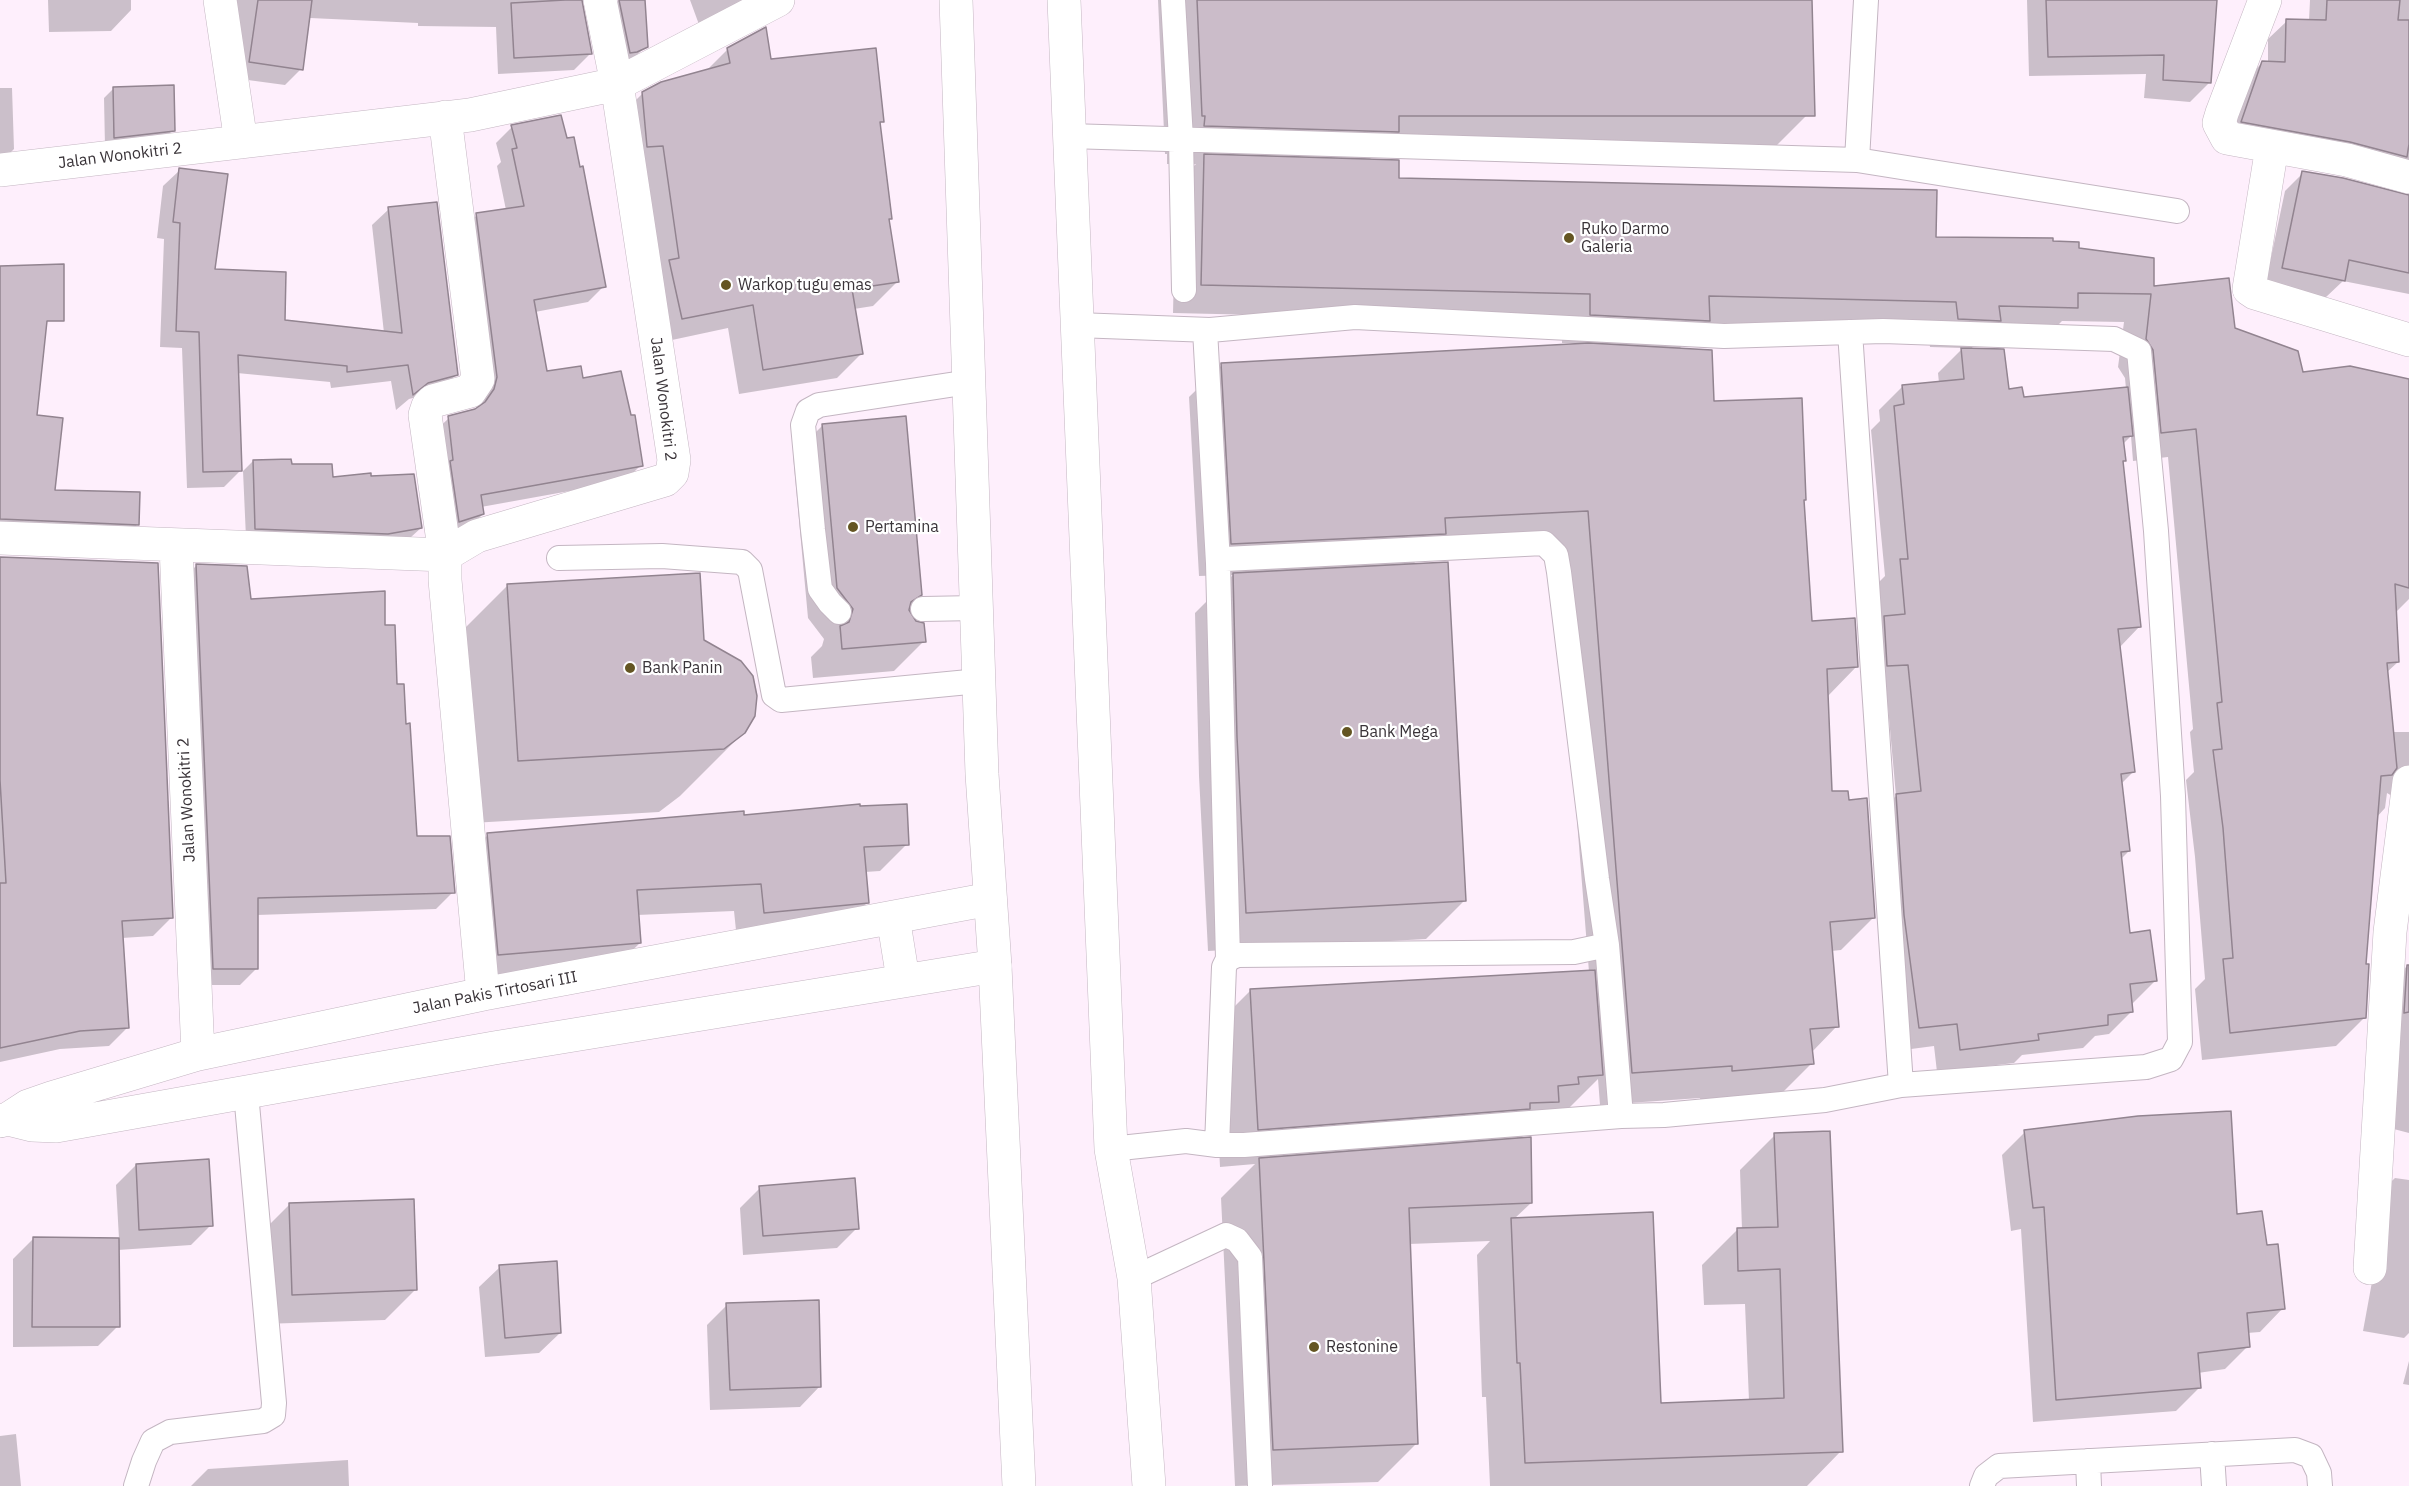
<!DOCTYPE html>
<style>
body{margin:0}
canvas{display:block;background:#feeffc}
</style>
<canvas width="2409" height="1486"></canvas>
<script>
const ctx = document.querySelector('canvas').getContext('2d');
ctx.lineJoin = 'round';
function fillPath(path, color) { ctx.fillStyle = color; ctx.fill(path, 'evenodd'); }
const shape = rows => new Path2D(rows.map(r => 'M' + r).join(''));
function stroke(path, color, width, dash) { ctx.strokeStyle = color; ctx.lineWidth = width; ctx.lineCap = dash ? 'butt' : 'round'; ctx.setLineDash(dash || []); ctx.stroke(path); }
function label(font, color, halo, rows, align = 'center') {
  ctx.font = font + ' "IBM Plex Sans",sans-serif'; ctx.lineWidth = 4.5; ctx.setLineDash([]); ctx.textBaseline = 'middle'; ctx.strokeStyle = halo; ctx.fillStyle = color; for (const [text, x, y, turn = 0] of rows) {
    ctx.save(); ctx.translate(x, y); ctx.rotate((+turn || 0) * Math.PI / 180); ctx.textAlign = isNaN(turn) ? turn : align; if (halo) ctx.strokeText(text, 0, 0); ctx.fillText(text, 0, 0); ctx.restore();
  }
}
fillPath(shape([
 [48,0,131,0,131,10,111,31,49,32],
 [234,0,580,0,590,54,574,70,498,74,496,27,418,26,418,23,310,18,301,69,285,85,233,78],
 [619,0,643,0,646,46,636,56,626,62,610,10],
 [690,0,750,0,701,30],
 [1158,0,1811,0,1807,115,1769,153,1375,154,1368,161,1397,179,1934,238,2051,242,2078,250,2233,329,2302,373,2409,380,2409,599,2395,613,2398,662,2386,673,2392,732,2409,732,2409,837,2392,796,2387,793,2385,808,2376,818,2341,928,2365,1017,2336,1046,2202,1060,2195,989,2205,979,2195,857,2186,780,2194,772,2190,732,2193,729,2168,457,2133,461,2131,436,2122,445,2124,460,2122,462,2140,626,2119,648,2134,771,2121,784,2129,851,2121,859,2129,935,2155,981,2131,1005,2132,1011,2109,1034,2095,1036,2083,1048,2022,1055,2014,1063,1937,1072,1934,1046,1896,1051,1873,819,1896,796,1877,584,1885,576,1871,430,1880,421,1879,410,1902,387,1939,383,1938,373,1963,348,1930,347,1928,330,1704,325,1679,349,1713,403,1805,499,1802,502,1810,622,1857,666,1827,697,1830,793,1874,917,1841,950,1831,951,1837,1026,1811,1053,1812,1063,1779,1096,1700,1102,1700,1098,1600,1105,1598,1079,1564,1113,1537,1122,1519,1140,1531,1203,1514,1219,1659,1404,1749,1401,1745,1304,1704,1305,1702,1265,1737,1230,1742,1230,1740,1170,1775,1135,1841,1451,1807,1486,1490,1486,1486,1397,1482,1397,1477,1255,1490,1241,1409,1244,1416,1444,1378,1482,1235,1486,1221,1198,1255,1164,1220,1167,1213,1028,1251,990,1589,972,1555,543,1428,550,1412,565,1465,900,1426,939,1208,951,1199,776,1195,613,1233,575,1199,576,1189,397,1222,365,1575,346,1575,343,1562,343,1562,322,1173,313,1176,184,1196,164,1167,164,1167,154,1165,154],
 [2062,321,2124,322,2118,367,2125,378,2126,389,2022,398,2008,391,1970,350,1985,334,2048,335],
 [2027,0,2215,0,2209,83,2190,102,2144,98,2146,74,2029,76],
 [2310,0,2409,0,2409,190,2224,140,2244,81,2263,62,2268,62,2268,39,2287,21,2309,21],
 [728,49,770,60,882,121,879,125,890,218,888,220,897,282,873,306,854,309,861,354,837,378,739,394,728,328,658,343,618,118,643,93,705,72],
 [0,88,12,88,14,149,4,159,0,159],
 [114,88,173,130,163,140,105,147,104,98],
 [512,127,604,286,588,302,535,312,546,373,582,380,641,465,625,481,481,507,483,514,467,530,444,537,432,434,449,418,476,410,481,394,461,231,477,215,506,210,497,166,501,162,496,143],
 [180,170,213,270,283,322,384,333,372,225,389,209,457,374,440,391,409,399,396,410,391,381,331,388,330,382,237,373,241,470,224,487,187,488,182,348,160,347,164,239,157,238,163,186],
 [2303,173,2409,197,2409,294,2343,281,2325,298,2265,286,2285,191],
 [0,353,35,417,54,491,138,524,119,543,0,538],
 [823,425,920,594,907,610,924,641,894,671,813,678,811,657,822,646,824,639,808,618,793,455],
 [253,461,331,478,421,528,411,537,246,538,243,471],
 [0,558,172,917,153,936,122,938,128,1027,109,1046,60,1049,0,1062],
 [196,566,250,600,384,627,404,725,416,838,453,892,436,909,257,915,257,968,240,985,196,985,179,583],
 [508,585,702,641,744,732,680,796,659,812,455,824,444,649],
 [743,817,907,844,880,871,865,872,868,902,841,929,737,940,734,911,637,915,640,943,612,970,471,982,460,862,488,835],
 [2407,966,2409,966,2409,1133,2386,1127,2389,985],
 [2025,1132,2235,1216,2265,1247,2283,1308,2260,1332,2247,1333,2248,1346,2225,1369,2198,1373,2200,1387,2176,1411,2033,1422,2021,1229,2011,1231,2002,1155],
 [136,1165,211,1225,191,1245,118,1250,118,1326,98,1346,13,1347,13,1259,33,1239,119,1239,116,1185],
 [2395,1178,2409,1180,2409,1333,2404,1338,2363,1331,2378,1249,2377,1195],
 [760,1188,857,1228,837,1248,743,1255,740,1208],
 [290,1204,415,1290,385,1320,263,1324,260,1234],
 [500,1267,560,1333,539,1353,485,1357,479,1287],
 [727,1305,820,1386,800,1407,710,1410,707,1325],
 [2409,1361,2409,1385,2403,1384],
 [16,1434,21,1486,0,1486,0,1436],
 [348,1460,349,1486,191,1486,208,1469]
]), '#0003');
const building = shape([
 [258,0,312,0,303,70,249,62,258,0],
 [565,0,582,0,592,54,514,58,511,3,565,0],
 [619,0,645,0,648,47,637,52,630,53,619,0],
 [1197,0,1812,0,1815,116,1399,116,1399,132,1204,126,1205,116,1202,116,1197,0],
 [2046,0,2217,0,2211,83,2163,80,2164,55,2048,57,2046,0],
 [2327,0,2400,0,2398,20,2409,20,2409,144,2407,157,2350,142,2241,122,2262,61,2285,62,2286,19,2326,20,2327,0],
 [766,27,771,59,876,48,884,122,880,122,892,219,889,219,899,282,852,289,863,354,763,370,753,305,682,319,669,260,679,258,663,146,647,147,642,92,661,82,730,63,727,48,766,27],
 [174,85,175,131,114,138,113,87,174,85],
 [561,115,567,138,574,137,580,167,583,166,606,287,534,300,547,371,581,366,583,378,621,371,631,415,635,415,643,466,481,495,484,514,459,522,450,461,453,460,448,416,475,409,485,402,494,389,497,377,476,213,524,206,512,149,517,148,511,125,561,115],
 [1204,154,1399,160,1399,178,1937,190,1936,237,2053,238,2053,241,2079,242,2079,248,2154,258,2154,286,2229,278,2235,328,2298,351,2303,372,2350,366,2409,379,2409,588,2395,584,2399,662,2387,663,2397,768,2392,775,2381,776,2366,964,2369,964,2366,1018,2230,1033,2223,959,2233,958,2223,828,2213,750,2222,749,2217,703,2222,702,2196,429,2161,433,2153,350,2146,339,2151,294,2078,293,2078,308,1999,306,2001,321,1958,319,1956,302,1709,296,1710,321,1590,315,1590,294,1201,285,1204,154],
 [179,168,228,174,215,269,286,272,285,320,402,333,388,207,437,202,458,375,428,383,413,395,408,365,347,372,347,366,238,355,242,471,203,472,199,332,176,331,180,223,173,222,179,168],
 [2302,171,2343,178,2409,195,2409,273,2349,260,2345,281,2282,268,2302,171],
 [64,264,64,321,47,321,37,415,63,418,55,490,140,492,139,525,0,519,0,266,64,264],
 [1589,343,1712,350,1714,401,1802,398,1806,500,1804,500,1812,621,1855,618,1858,667,1827,669,1832,791,1848,791,1849,800,1867,798,1875,918,1830,922,1839,1027,1810,1029,1814,1064,1732,1071,1732,1066,1632,1073,1588,511,1445,518,1446,534,1231,544,1221,363,1589,343],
 [1961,348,2004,349,2009,389,2022,387,2024,397,2128,387,2133,436,2123,437,2126,461,2123,461,2141,627,2118,629,2135,772,2121,774,2130,851,2121,852,2130,933,2150,930,2157,981,2130,984,2133,1012,2108,1015,2108,1025,2038,1034,2039,1040,1960,1050,1957,1024,1919,1028,1904,915,1896,794,1921,791,1908,665,1887,666,1884,616,1905,614,1900,559,1908,559,1894,406,1904,404,1902,385,1964,379,1961,348],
 [906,416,922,595,911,602,909,610,916,621,924,623,926,642,842,649,840,626,849,622,853,609,837,588,822,424,906,416],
 [291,459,292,464,332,464,333,477,371,473,371,476,414,474,422,528,388,534,255,529,253,460,291,459],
 [0,557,158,563,173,918,122,921,129,1028,80,1031,0,1048,0,883,6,883,0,780,0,557],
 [1448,562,1466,901,1246,913,1237,737,1233,573,1448,562],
 [196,564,247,566,251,599,385,591,385,625,395,625,397,684,404,684,406,724,410,723,417,836,450,836,455,893,258,898,258,969,213,969,196,564],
 [700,573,704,640,741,661,753,676,757,696,755,716,745,733,724,749,518,761,507,584,700,573],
 [860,804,860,806,907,804,909,845,864,847,869,903,764,913,761,884,637,890,641,943,498,955,487,833,744,811,744,815,860,804],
 [2407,965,2409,965,2409,1012,2404,1013,2407,965],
 [1595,970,1603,1075,1578,1077,1579,1084,1558,1086,1559,1102,1530,1103,1530,1109,1258,1130,1250,989,1595,970],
 [2231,1111,2237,1214,2262,1211,2267,1245,2278,1244,2285,1309,2247,1313,2250,1347,2198,1353,2201,1388,2056,1400,2044,1207,2033,1208,2024,1130,2138,1116,2231,1111],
 [1830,1131,1843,1452,1525,1463,1520,1363,1517,1363,1511,1218,1653,1212,1661,1403,1784,1398,1780,1269,1738,1271,1737,1228,1778,1227,1774,1133,1830,1131],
 [1531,1137,1532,1203,1409,1208,1418,1444,1273,1450,1259,1158,1531,1137],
 [209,1159,213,1226,139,1230,136,1164,209,1159],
 [855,1178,859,1229,763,1236,759,1186,855,1178],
 [414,1199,417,1290,292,1295,289,1203,414,1199],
 [33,1237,119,1238,120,1327,32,1327,33,1237],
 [557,1261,561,1333,505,1338,499,1265,557,1261],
 [819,1300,821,1387,730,1390,726,1303,819,1300]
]);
fillPath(building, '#cbbcc9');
stroke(building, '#928490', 1.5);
const lane = shape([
 [1173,0,1181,139,1184,290],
 [1866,0,1857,160,2177,211],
 [1069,136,1857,160],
 [1077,325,1210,330,1355,317,1724,336,1883,331,2114,339,2139,351,2156,531,2173,796,2180,1042,2171,1059,2146,1067,1901,1085,1825,1100,1664,1115,1621,1116,1244,1145,1217,1145,1186,1141,1111,1149],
 [1205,330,1218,563],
 [1850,332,1901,1085],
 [559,558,662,556,742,562,750,570,774,695,781,700,979,681],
 [923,609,976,608],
 [839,612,830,603,820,589,813,530,803,425,808,411,819,405,969,382],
 [1607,945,1621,1116],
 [1217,1145,1224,967,1228,959,1237,955,1574,952,1607,945,1597,879,1559,572,1556,555,1544,543,1225,559,1218,563,1228,959],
 [1134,1278,1226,1235,1237,1240,1250,1257,1260,1486],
 [2212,1454,2214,1486],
 [2088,1461,2089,1486],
 [136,1486,144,1461,153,1441,170,1432,263,1421,273,1415,274,1403,246,1093],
 [1982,1486,1986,1476,1999,1466,2295,1450,2311,1456,2319,1473,2320,1486]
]);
const street = shape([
 [220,0,241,142],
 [2265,0,2222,113,2219,123,2227,138,2347,160,2409,177],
 [445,117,478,379,470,391,433,401,428,406,425,415,445,555,477,536,665,480,672,473,674,460,617,84,600,0],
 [2272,147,2249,289,2255,293,2409,340],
 [0,170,470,115,617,84,778,0],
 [0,538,445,555,445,580,483,994],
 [176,546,198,1054],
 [893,917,903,979],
 [8,1119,28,1106,51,1098,198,1054,483,994,990,899],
 [0,1121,8,1119,32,1125,56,1126,494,1048,995,966],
 [2370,1268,2390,932,2409,782]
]);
const primary = shape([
 [956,0,982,774,995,966,1019,1486],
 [1064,0,1111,1149,1134,1278,1149,1486]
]);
stroke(lane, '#c4b6c2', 26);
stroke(street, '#c4b6c2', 34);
stroke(primary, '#c4b6c2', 34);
stroke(lane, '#fff', 24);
stroke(street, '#fff', 33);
stroke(primary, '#fff', 33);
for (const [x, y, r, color] of [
 [1569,238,6,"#645522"],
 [726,285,6,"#645522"],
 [853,527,6,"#645522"],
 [630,668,6,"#645522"],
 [1347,732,6,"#645522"],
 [1314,1347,6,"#645522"]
]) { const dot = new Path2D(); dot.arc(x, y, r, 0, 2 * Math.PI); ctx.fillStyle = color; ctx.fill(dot); stroke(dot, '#fff', 2); }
label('16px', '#3a3439', '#fff', [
 ["Jalan Wonokitri 2",120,156,-7],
 ["Jalan Wonokitri 2",663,399,83],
 ["Jalan Wonokitri 2",187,800,-93],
 ["Jalan Pakis Tirtosari III",495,993,-11]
]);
label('16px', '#3a3439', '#fff', [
 ["Ruko Darmo",1581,229],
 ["Galeria",1581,247],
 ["Warkop tugu emas",738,285],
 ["Pertamina",865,527],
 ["Bank Panin",642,668],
 ["Bank Mega",1359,732],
 ["Restonine",1326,1347]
], 'left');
</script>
